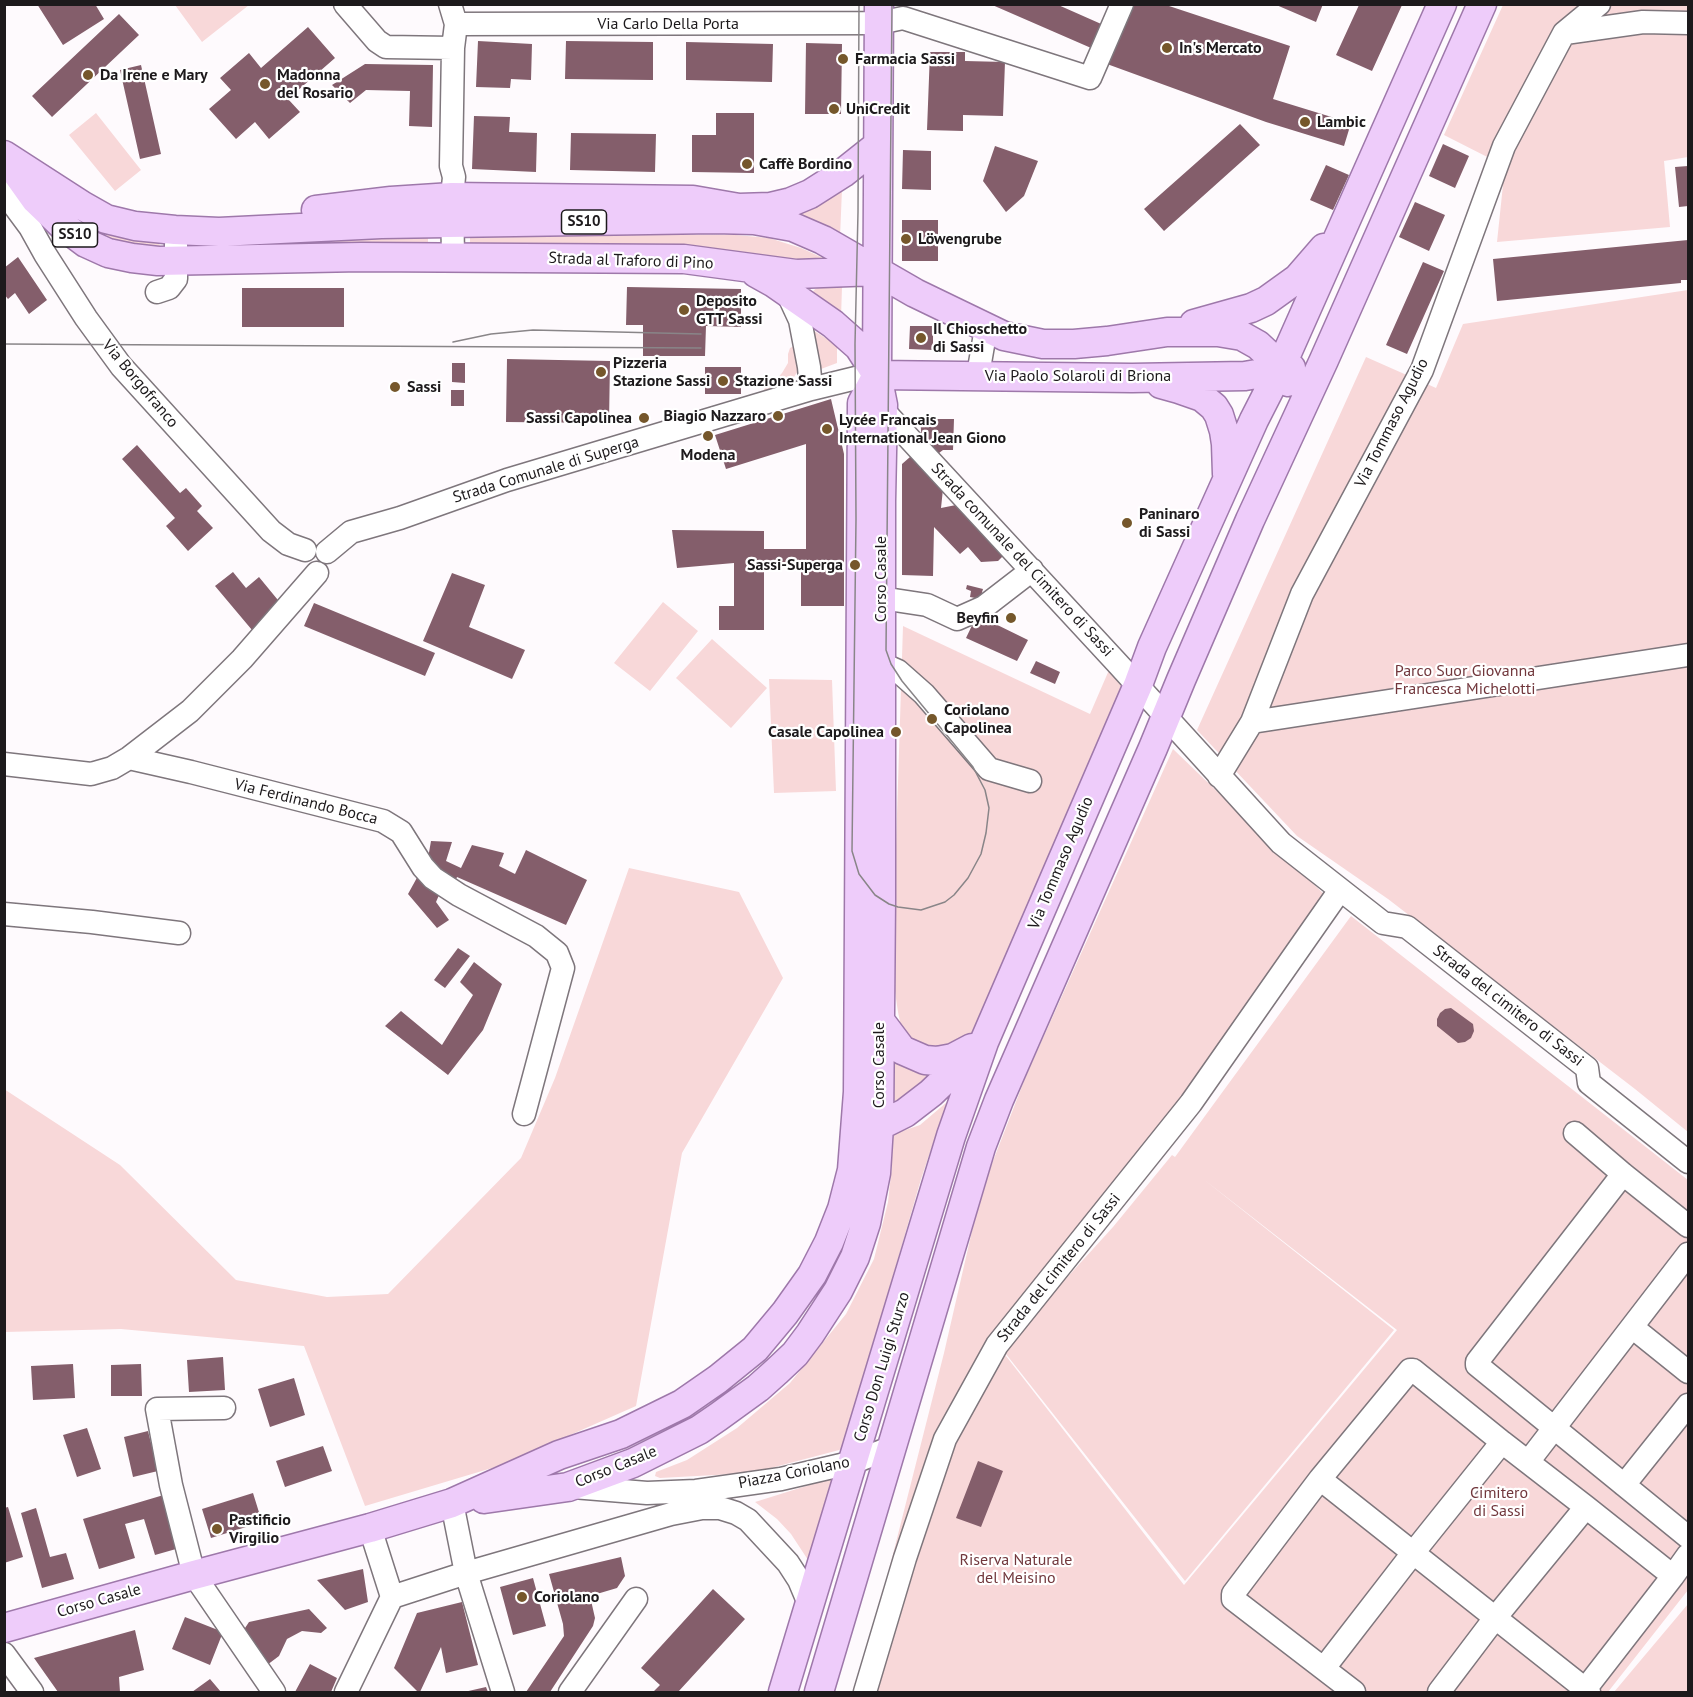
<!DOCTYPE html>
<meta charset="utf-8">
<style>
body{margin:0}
#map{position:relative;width:1693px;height:1697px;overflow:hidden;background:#fefafd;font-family:"PT Sans",sans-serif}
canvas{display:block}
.frame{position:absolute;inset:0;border:6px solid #1d1a1c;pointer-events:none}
</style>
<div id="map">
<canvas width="1693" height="1697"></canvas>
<div class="frame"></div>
</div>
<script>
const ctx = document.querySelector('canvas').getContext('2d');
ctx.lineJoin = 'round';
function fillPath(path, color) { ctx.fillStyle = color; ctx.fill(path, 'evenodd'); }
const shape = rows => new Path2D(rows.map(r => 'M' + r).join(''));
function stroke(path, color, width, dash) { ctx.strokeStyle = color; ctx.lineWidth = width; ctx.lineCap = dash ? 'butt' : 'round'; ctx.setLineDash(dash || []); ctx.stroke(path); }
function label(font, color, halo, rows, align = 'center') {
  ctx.font = font + ' "PT Sans",sans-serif'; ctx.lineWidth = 4.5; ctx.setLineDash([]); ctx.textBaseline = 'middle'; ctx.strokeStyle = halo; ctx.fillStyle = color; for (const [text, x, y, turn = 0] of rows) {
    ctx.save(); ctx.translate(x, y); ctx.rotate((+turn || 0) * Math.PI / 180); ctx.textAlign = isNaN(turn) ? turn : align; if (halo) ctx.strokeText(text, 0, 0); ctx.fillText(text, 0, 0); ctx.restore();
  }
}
fillPath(shape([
 [175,5,175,4,249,5,202,42],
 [1503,5,1688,5,1688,157,1664,161,1670,227,1497,242,1505,166,1444,135],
 [96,113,141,170,115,191,69,135],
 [842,189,840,238,790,218],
 [78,218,159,243,160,246,133,245,112,240,93,232,76,221],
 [599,234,736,235,769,238,801,248,832,262,470,247,470,235],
 [428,235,428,247,237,247,209,240],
 [821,285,842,287,841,318,811,296,814,290],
 [1688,290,1688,1132,1635,1089,1388,899,1297,836,1197,730,1366,357,1436,388,1463,324],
 [811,329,837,345,837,363,821,369,814,367],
 [798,344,800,368,794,377,765,393,764,389,774,382,782,373,788,363,788,354,790,348],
 [663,602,698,631,650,691,614,663],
 [903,626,1090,714,1109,670,1122,687,975,1033,947,1053,917,1046,902,1031,898,1012,892,971],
 [712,639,767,688,731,728,676,678],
 [769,679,832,680,836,791,774,793],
 [1173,749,1327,897,1189,1100,999,1347,1184,1585,1397,1330,1202,1178,1394,1330,1185,1581,1002,1349,1113,1227,1172,1155,1175,1157,1351,916,1688,1180,1688,1590,1608,1692,858,1692,944,1353,981,1192,1026,1076],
 [629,868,739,892,783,978,682,1153,636,1406,502,1465,365,1506,304,1346,121,1329,5,1332,4,1089,120,1165,236,1280,327,1297,388,1294,521,1158,555,1078],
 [891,1050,933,1072,889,1112],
 [947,1102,921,1179,843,1449,752,1473,660,1478,655,1476,656,1472,687,1460,737,1428,790,1383,846,1314,874,1259,888,1202,892,1165,891,1135,920,1125],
 [835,1477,810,1563,791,1534,777,1519,755,1502],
 [1688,1604,1688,1692,1614,1692]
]), '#f8d8d9');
fillPath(shape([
 [37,4,95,4,104,19,63,45],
 [990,4,1056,4,1108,27,1098,51],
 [1133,4,1163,4,1290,46,1273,99,1351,123,1344,146,1266,122,1107,64],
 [1274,4,1323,4,1316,22],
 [1359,5,1402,5,1372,71,1336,55],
 [119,14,139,35,52,117,32,96],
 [308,27,335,58,288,99,300,112,269,139,255,122,236,139,209,109,231,90,220,78,249,53,261,68],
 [478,41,532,44,531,80,511,79,510,88,476,87],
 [566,41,653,42,653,80,565,79],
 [686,42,773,44,772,82,686,80],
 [806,43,842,44,841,114,805,114],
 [930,52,965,52,965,61,1005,62,1003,116,963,115,963,131,927,130],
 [365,64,433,65,432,127,409,126,410,91,366,90,350,103,332,85],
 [141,65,161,154,140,159,120,70],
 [716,113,754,113,754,173,692,172,692,135,716,135],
 [474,116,510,117,509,132,537,133,536,172,472,169],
 [1240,124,1260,145,1164,231,1144,209],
 [571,133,656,134,655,172,570,170],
 [1443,144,1469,156,1455,188,1429,176],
 [995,146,1038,161,1024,196,1006,212,983,181],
 [903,150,931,151,931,190,902,189],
 [1326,165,1349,175,1333,210,1310,200],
 [1688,166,1688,206,1679,207,1675,167],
 [1415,202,1445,215,1429,251,1399,237],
 [902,220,938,220,938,261,902,261],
 [1688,240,1688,280,1681,280,1681,283,1497,301,1493,259],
 [18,257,47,300,29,314,15,293,8,299,4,294,4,268],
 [1423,262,1444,271,1407,354,1386,345],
 [627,287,741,289,741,327,706,326,705,356,643,356,643,325,626,325],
 [242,288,344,288,344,327,242,327],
 [910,326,933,326,933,350,909,349],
 [507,359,610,361,609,423,506,422],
 [452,363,465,363,465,383,452,382],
 [705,367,741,367,741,394,705,394],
 [451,390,464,390,464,406,451,406],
 [831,399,844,454,844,606,801,606,801,564,764,564,764,630,719,630,719,606,734,606,734,563,677,568,672,530,764,531,764,549,806,549,806,444,726,469,715,435],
 [920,419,954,419,953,450,943,450,935,456,922,441],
 [137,445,180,493,186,488,202,506,197,511,213,528,188,551,166,526,175,518,122,459],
 [910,457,943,489,941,508,956,505,1004,555,998,561,981,562,968,547,960,554,934,527,933,576,902,575,902,464],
 [233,572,246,588,259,577,282,605,252,630,215,586],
 [452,573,485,585,469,627,525,650,512,679,423,641],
 [967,585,983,589,980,599,970,597,971,591,966,589],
 [314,603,435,653,425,676,304,626],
 [977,615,1028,640,1017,661,966,638],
 [1036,661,1060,672,1055,684,1030,673],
 [431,841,452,842,446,861,461,868,472,845,504,853,499,866,515,874,526,850,587,880,566,925,457,877,453,887,427,864],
 [419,874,443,886,436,902,449,920,437,928,408,894],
 [458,948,470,956,445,988,434,980],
 [474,962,502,984,483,1030,448,1075,385,1026,401,1011,442,1045,473,995,460,982],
 [1451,1008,1473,1024,1474,1031,1471,1038,1465,1042,1458,1043,1437,1026,1437,1019,1440,1013,1445,1009],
 [223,1357,225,1390,189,1392,187,1360],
 [73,1364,75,1398,33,1400,31,1366],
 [141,1364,142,1396,111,1396,111,1365],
 [294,1378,305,1415,270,1427,258,1389],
 [87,1428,101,1469,77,1477,63,1435],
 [148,1431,158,1471,133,1477,124,1437],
 [323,1446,332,1471,285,1487,276,1461],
 [978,1461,1003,1471,981,1527,956,1518],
 [253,1493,262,1522,211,1538,202,1509],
 [167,1494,183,1547,155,1555,144,1519,125,1524,135,1558,99,1569,83,1519],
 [8,1507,23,1557,4,1563,4,1508],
 [36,1508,50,1557,66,1553,74,1579,42,1588,21,1513],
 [621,1557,625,1576,617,1588,590,1596,595,1618,593,1626,550,1692,526,1692,564,1636,563,1624,549,1574],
 [363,1569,368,1602,345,1610,317,1580],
 [533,1578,546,1626,513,1635,500,1587],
 [713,1589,745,1619,678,1692,653,1692,660,1685,641,1668],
 [462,1602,478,1665,446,1673,441,1647,420,1692,418,1692,394,1668,417,1613],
 [309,1609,327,1628,321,1633,302,1631,287,1639,279,1656,267,1665,243,1631,249,1622],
 [185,1617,223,1632,210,1665,172,1649],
 [135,1630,144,1670,119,1677,120,1692,58,1692,34,1658],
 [310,1664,337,1678,331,1692,295,1692],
 [210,1679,221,1692,192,1692],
 [486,1687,488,1692,464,1692]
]), '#845e6b');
const minor = shape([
 [345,4,377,41,386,47,453,48],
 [450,4,456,24,453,48,451,166,454,177,452,197,453,256],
 [456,24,879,23,903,18,1090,78,1122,4],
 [1565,33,1643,22,1688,23],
 [4,192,30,227,45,254,86,318,121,366,271,531,288,544,305,550],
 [157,292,169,288,176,279,176,245],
 [787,292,800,320,809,367,811,389],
 [980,375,980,363,986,328],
 [882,409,1118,664,1281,843,1383,923,1407,927,1587,1068,1589,1083,1688,1162],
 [327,552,351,532,400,518,507,480,811,389,856,378,877,375],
 [881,598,927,605,957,619,984,607,1032,570],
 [880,663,898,671,924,694,989,769,1030,781],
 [1252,722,1688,655],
 [129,758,191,772,383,821,401,832,423,867,433,878,459,895,536,936,557,953,563,968,524,1114],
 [4,764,91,774,112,768,129,758,190,711,242,659,317,573],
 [1219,776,1252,722,1302,594,1422,370,1504,146,1564,33,1599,4],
 [4,914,92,922,179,933],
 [1575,1133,1623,1174,1688,1226],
 [1623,1174,1477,1362,1477,1365,1688,1537],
 [1632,1327,1688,1372],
 [224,1408,157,1409,171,1485,194,1575,274,1692],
 [1502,1442,1586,1507,1673,1576,1583,1692],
 [1528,1462,1688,1254],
 [1320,1479,1410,1370,1413,1370,1502,1442,1413,1553,1324,1668],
 [1624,1485,1688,1405],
 [573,1487,647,1493,696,1491,781,1479,854,1462,890,1448],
 [452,1503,466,1573,503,1692],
 [370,1528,392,1597],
 [1673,1576,1688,1555],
 [392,1597,466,1573,671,1514,702,1508,720,1508,736,1513,748,1520,788,1563,799,1580,810,1606],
 [4,1654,32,1692],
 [346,1692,392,1597],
 [570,1692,636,1599],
 [865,1692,905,1558,945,1439,997,1345,1191,1103,1340,890],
 [1354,1692,1233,1599,1233,1594,1320,1479,1589,1692],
 [1439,1692,1495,1618,1586,1507]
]);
const major = shape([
 [4,155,83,206,106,219,135,226,175,230,219,232,381,224,715,219,754,220,793,227,823,240,915,293,1004,336,1043,344,1074,344,1107,341,1167,332,1218,332,1242,336,1258,345,1273,359,1279,371,1288,382],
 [11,165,36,200,62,225,86,243,108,253,132,258,158,261,361,257,684,259,796,274,877,271],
 [316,210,391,201,452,197,693,200,739,208,770,207,791,202,810,194,843,173,877,146],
 [756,273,774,283,833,324,859,347,877,375],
 [1194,324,1251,308,1266,301,1298,278,1324,248],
 [877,375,1132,378,1245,376,1291,368],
 [1161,384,1179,389,1202,397,1214,407,1219,415,1224,431,1226,444,1227,474],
 [878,1018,902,1050,925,1060,937,1061,953,1058,972,1048],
 [866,1139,879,1126,905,1113,931,1093,981,1045],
 [484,1499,568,1487,633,1463,699,1430,718,1417,758,1388,777,1371,795,1354,810,1334,838,1291,855,1257,866,1223,876,1173,879,1126,881,900,881,501,883,405,877,375,879,4],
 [4,1628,194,1575,370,1528,452,1503,559,1455,621,1434,682,1404,718,1379,755,1349,785,1313,812,1275,829,1242,842,1209,852,1170,858,1092,862,403,877,375],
 [783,1692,951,1136,984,1042,1138,685,1152,647,1254,420,1279,371,1442,4],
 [819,1692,981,1147,999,1100,1153,748,1181,680,1250,520,1324,360,1482,4]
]);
stroke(minor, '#7e767c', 25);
stroke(major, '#9e78aa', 31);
stroke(minor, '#fff', 22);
stroke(major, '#eeccfa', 28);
stroke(shape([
 [859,4,858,212,855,344,856,519,852,851,859,874,875,895,889,904,898,907,921,910,945,902,954,895,968,878,981,854,986,833,989,808,985,790,973,767,902,681,891,664,886,650,892,4],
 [453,342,491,334,533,330,701,334],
 [4,344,701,348]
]), '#898588', 1.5);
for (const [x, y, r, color] of [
 [1167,48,6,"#75572b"],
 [843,59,6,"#75572b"],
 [88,75,6,"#75572b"],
 [265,84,6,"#75572b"],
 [834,109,6,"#75572b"],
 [1305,122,6,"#75572b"],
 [747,164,6,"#75572b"],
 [906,239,6,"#75572b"],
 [684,310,6,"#75572b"],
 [921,338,6,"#75572b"],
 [601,372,6,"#75572b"],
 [723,381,6,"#75572b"],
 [395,387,6,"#75572b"],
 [778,416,6,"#75572b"],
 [644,418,6,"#75572b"],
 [827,429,6,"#75572b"],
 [708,436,6,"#75572b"],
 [1127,523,6,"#75572b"],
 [855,565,6,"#75572b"],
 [1011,618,6,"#75572b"],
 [932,719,6,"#75572b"],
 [896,732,6,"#75572b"],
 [217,1529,6,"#75572b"],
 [522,1597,6,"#75572b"]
]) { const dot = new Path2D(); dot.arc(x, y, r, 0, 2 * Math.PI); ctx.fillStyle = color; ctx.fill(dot); stroke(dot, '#fff', 2); }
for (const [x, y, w] of [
 [584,222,45],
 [75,235,45]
]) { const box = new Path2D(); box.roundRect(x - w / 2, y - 12, w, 24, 4.5); ctx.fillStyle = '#fff'; ctx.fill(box); stroke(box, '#1d1a1c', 1.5); }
label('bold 15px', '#1d1a1c', null, [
 ["SS10",584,222],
 ["SS10",75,235]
]);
label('16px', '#1d1a1c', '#fff', [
 ["Via Carlo Della Porta",668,24],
 ["Strada al Traforo di Pino",631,261,2],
 ["Via Paolo Solaroli di Briona",1078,376],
 ["Via Borgofranco",140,384,50],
 ["Via Tommaso Agudio",1392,423,-63],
 ["Strada Comunale di Superga",546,470,-17],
 ["Strada comunale del Cimitero di Sassi",1022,560,47],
 ["Corso Casale",881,579,-90],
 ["Via Ferdinando Bocca",306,802,14],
 ["Via Tommaso Agudio",1061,863,-67],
 ["Strada del cimitero di Sassi",1508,1006,38],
 ["Corso Casale",879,1065,-90],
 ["Strada del cimitero di Sassi",1059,1268,-51],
 ["Corso Don Luigi Sturzo",882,1367,-73],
 ["Corso Casale",616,1467,-22],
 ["Piazza Coriolano",794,1473,-11],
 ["Corso Casale",99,1601,-16]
]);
label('bold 16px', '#1d1a1c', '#fff', [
 ["In's Mercato",1179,48],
 ["Farmacia Sassi",855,59],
 ["Da Irene e Mary",100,75],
 ["Madonna",277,75],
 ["del Rosario",277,93],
 ["UniCredit",846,109],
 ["Lambic",1317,122],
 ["Caffè Bordino",759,164],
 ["Löwengrube",918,239],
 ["Deposito",696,301],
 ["GTT Sassi",696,319],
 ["Il Chioschetto",933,329],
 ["di Sassi",933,347],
 ["Pizzeria",613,363],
 ["Stazione Sassi",613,381],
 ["Stazione Sassi",735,381],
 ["Sassi",407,387],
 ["Biagio Nazzaro",766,416,"right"],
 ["Sassi Capolinea",632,418,"right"],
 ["Lycée Francais",839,420],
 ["International Jean Giono",839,438],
 ["Modena",708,455,"center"],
 ["Paninaro",1139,514],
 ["di Sassi",1139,532],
 ["Sassi-Superga",843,565,"right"],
 ["Beyfin",999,618,"right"],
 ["Coriolano",944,710],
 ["Capolinea",944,728],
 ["Casale Capolinea",884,732,"right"],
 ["Pastificio",229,1520],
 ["Virgilio",229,1538],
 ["Coriolano",534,1597]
], 'left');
label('16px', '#71373c', '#fff', [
 ["Parco Suor Giovanna",1465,671],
 ["Francesca Michelotti",1465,689],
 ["Cimitero",1499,1493],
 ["di Sassi",1499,1511],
 ["Riserva Naturale",1016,1560],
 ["del Meisino",1016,1578]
]);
</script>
